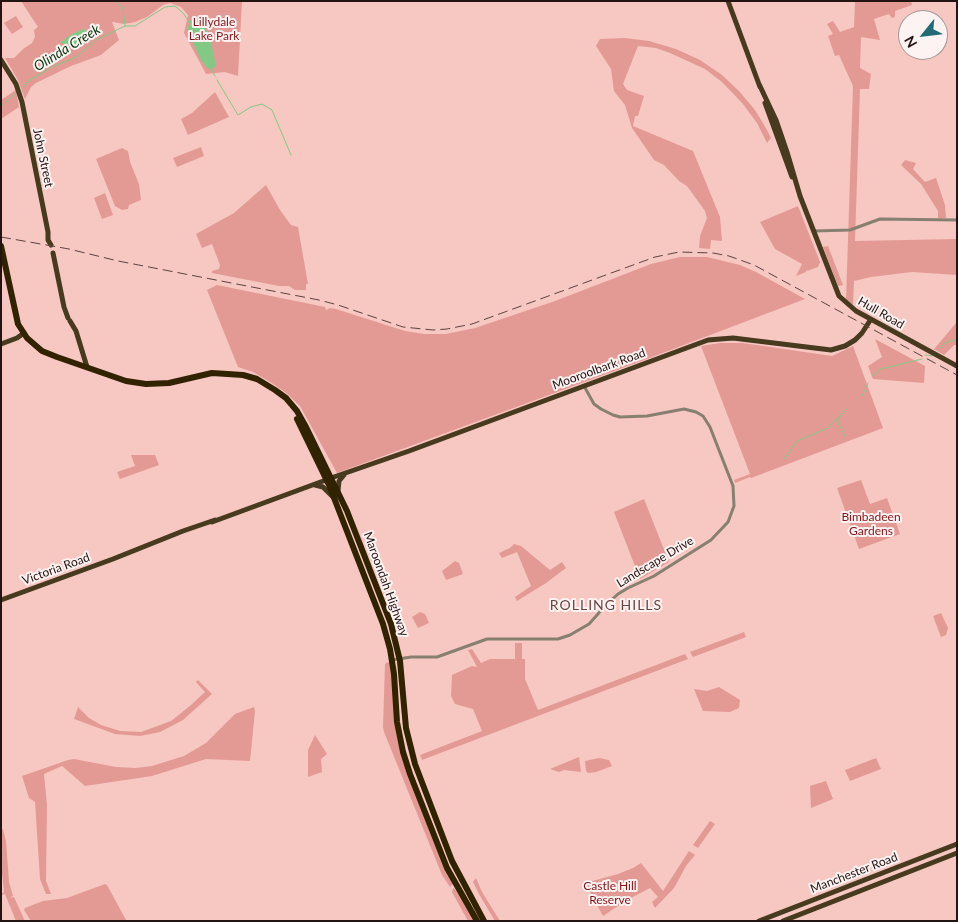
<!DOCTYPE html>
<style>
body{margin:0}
#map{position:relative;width:958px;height:922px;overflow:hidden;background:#f7c7c2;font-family:Lato,sans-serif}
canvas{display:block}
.frame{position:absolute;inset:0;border:2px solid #231311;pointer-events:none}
.north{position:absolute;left:898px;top:10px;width:50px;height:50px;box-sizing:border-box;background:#fdf3f2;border:1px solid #a69998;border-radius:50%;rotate:241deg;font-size:14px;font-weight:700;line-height:20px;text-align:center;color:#231311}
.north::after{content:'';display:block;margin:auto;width:18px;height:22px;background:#216c74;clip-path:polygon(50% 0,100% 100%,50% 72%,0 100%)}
</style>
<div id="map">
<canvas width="958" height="922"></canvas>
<div class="frame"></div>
<div class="north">N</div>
</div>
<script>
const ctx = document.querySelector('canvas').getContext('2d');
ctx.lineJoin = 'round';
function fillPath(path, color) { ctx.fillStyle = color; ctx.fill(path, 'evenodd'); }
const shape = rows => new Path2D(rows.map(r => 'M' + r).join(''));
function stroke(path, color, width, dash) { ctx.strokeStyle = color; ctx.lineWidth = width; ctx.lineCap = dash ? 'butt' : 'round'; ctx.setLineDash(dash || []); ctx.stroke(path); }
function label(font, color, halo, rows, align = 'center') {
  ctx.font = font + ' Lato,sans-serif'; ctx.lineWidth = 4; ctx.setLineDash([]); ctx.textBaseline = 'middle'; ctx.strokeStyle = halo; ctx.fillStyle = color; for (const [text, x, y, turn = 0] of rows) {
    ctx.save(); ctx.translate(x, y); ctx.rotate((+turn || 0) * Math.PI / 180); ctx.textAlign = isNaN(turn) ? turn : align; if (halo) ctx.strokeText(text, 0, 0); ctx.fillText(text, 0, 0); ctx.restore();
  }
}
fillPath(shape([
 [21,1,242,1,238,76,225,72,206,74,184,33,188,15,181,7,170,3,163,5,147,17,135,22,124,24,112,22,119,40,101,55,71,66,36,83,31,87,25,99,18,80,5,58,14,58,23,49,32,43,35,37,34,30,38,27],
 [855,1,911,1,912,5,895,11,895,17,892,18,889,14,874,19,880,40,861,37,860,68,871,74,869,89,860,89,855,241,957,239,957,275,912,272,871,277,854,281,853,305,846,300,853,86,839,55,835,56,828,36,833,34,827,24,833,21,840,32,854,27],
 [16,16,23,27,12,34,4,23],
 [600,39,625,38,649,41,676,49,700,60,722,75,739,91,755,110,767,130,771,138,767,143,757,123,743,104,722,82,705,69,670,53,656,48,638,46,623,84,627,90,644,96,638,116,635,116,633,126,693,151,720,217,722,241,711,240,710,249,699,248,700,236,707,218,705,211,687,186,679,181,664,165,654,160,632,128,625,105,614,91,611,69,596,46],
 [16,90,19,107,1,119,1,100],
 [215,92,229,117,188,135,181,119,192,113],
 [201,147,204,156,177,167,173,158],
 [122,148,128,151,130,162,139,184,141,200,129,205,128,209,122,210,115,206,96,159],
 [905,160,916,163,913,169,925,182,936,178,945,205,946,218,938,218,938,211,921,184,901,165],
 [266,185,280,210,291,225,298,227,308,284,306,284,306,290,295,290,289,286,279,286,212,273,212,271,219,269,220,265,212,244,202,248,196,234,234,213],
 [105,193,113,215,102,219,94,198],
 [798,206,820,262,818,267,807,271,806,270,806,272,796,276,802,264,775,249,760,222],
 [828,246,843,285,838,286,823,247],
 [680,257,707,257,740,265,756,272,805,299,647,359,337,473,300,406,285,392,270,382,253,372,238,367,207,290,217,285,325,307,326,310,330,308,336,309,405,331,424,334,446,334,475,328,555,301,651,264],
 [957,322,957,345,954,345,944,355,934,349],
 [875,339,925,366,924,383,873,379,868,366,882,357],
 [720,343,743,343,832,356,853,346,883,428,751,478,750,477,735,483,734,480,750,474,701,346],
 [131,455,155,455,159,465,120,479,117,472,135,466],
 [861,480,870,504,887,498,900,534,859,549,837,488],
 [644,499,669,562,640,579,614,512],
 [514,544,521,546,550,570,562,562,566,568,546,583,517,601,515,597,531,586,517,552,502,558,499,553,510,548],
 [455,561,459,563,463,574,446,580,442,571],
 [420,612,425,614,429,623,418,628,412,617],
 [941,613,948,628,946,635,941,637,933,616],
 [744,632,746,637,693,657,690,652],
 [515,643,522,643,522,659,525,659,525,679,538,710,685,654,688,659,422,760,420,755,482,731,473,709,455,704,451,696,452,675,472,666,477,667,468,650,472,649,481,663,490,659,515,659],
 [388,662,391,664,397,730,453,884,450,887,442,875,384,732,383,727,385,664],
 [198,680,212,694,183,720,160,732,140,736,115,734,74,719,78,707,89,718,101,725,120,731,141,732,171,721,191,705,205,692,196,682],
 [719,687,740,700,739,708,730,712,703,711,694,689,707,691],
 [254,707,255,711,250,761,206,759,152,776,85,786,62,766,44,774,47,805,46,881,51,894,46,894,40,879,35,802,29,798,22,776,68,760,74,759,116,767,136,768,152,766,184,756,206,743,235,714],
 [315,735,327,754,321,759,322,772,308,777,308,750],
 [579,757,581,772,564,770,559,772,550,769],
 [599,758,609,760,612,766,596,772,588,773,586,771,585,761],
 [876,758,881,769,850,781,845,770],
 [826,781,833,799,811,808,810,786],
 [710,821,715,824,698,848,693,845],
 [3,829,6,841,9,882,13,896,10,898,14,897,25,921,16,921,5,894,1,895,1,894,4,892,1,864,1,830],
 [689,851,695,855,686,866,674,888,655,908,652,902,658,897,650,888,627,900,603,916,591,894,587,884,589,882,618,874,633,868,641,863,663,891],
 [476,878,482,892,500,921,495,921,479,894,473,882],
 [105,884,107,885,126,920,125,921,31,921,24,910,25,908,43,901,67,898],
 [453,888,455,889,475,921,468,921,452,892]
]), '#e49a94');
fillPath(shape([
 [193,19,202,19,211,42,216,66,211,70,206,67,201,60,187,31,190,21],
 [83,29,88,32,89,37,84,41,76,45,64,45,61,42,72,34]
]), '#84c886');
stroke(shape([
 [125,26,135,26,165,7,175,6,184,14,189,22],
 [212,70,215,76],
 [217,80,238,115,251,107,262,104,272,110,291,155],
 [22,87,28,81,52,67,76,57,96,40,125,26,123,8,115,1],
 [1,106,16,93],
 [939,349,945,343,957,339],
 [925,355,932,356],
 [872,376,881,369,922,359],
 [862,396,868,383],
 [838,418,838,423,845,436],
 [784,459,797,441,826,429,847,409]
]), '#84c886', 1);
stroke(shape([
 [814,231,850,230,880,219,957,220],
 [392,660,411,657,437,657,487,639,558,639,570,635,589,624,606,605,618,594,628,588,654,576,711,540,728,522,734,506,733,486,710,427,703,416,696,412,684,409,647,416,620,417,613,415,601,409,594,404,584,386]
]), '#877f6f', 3);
stroke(shape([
 [728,1,760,87],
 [1,60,16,84,22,102,48,232,48,240,51,245],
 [759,84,776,120,787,152,800,196,839,296,856,311,957,366],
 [765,103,792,177],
 [53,253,64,307,68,318],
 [70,321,76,331,87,367],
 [1,344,17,338,24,333],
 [331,478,409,451,708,340,733,338,831,350,845,346,855,340,862,333,871,319],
 [315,485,323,487,332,496],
 [338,491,339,481,344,475],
 [212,522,326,480],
 [1,600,113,559,183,531,215,520],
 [759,921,957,844],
 [783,921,957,853]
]), '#473a1e', 5);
stroke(shape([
 [1,246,18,324,27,338,42,351,57,357,126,381,146,384,169,383,212,373,243,375,257,379,275,390,286,398,297,411,306,427,347,511,391,624,400,661,406,728,415,764,452,861,484,921],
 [297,419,329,485,383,624,390,649,394,674,397,722,403,752,410,774,447,868,477,921]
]), '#322300', 6);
stroke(shape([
 [1,237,69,249,118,261,319,300,338,305,403,327,433,330,447,329,472,324,655,257,679,252,713,253,729,256,754,265,957,375]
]), '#5b4240', 1, [10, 5]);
label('12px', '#85151a', '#fdf3f2', [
 ["Lillydale",214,22],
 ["Lake Park",214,36],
 ["Bimbadeen",871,517],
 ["Gardens",871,531],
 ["Castle Hill",610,886],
 ["Reserve",610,900]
]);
label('12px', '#231311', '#fdf3f2', [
 ["John Street",43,158,78],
 ["Hull Road",881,313,30],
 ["Mooroolbark Road",599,369,-20],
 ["Landscape Drive",655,562,-31],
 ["Victoria Road",56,569,-20],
 ["Maroondah Highway",386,584,70],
 ["Manchester Road",854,873,-21]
]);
label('italic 14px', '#06380d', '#fdf3f2', [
 ["Olinda Creek",67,48,-32]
]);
ctx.letterSpacing = '1px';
label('14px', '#6c4541', '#fdf3f2', [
 ["ROLLING HILLS",606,605]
]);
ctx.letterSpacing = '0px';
</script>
